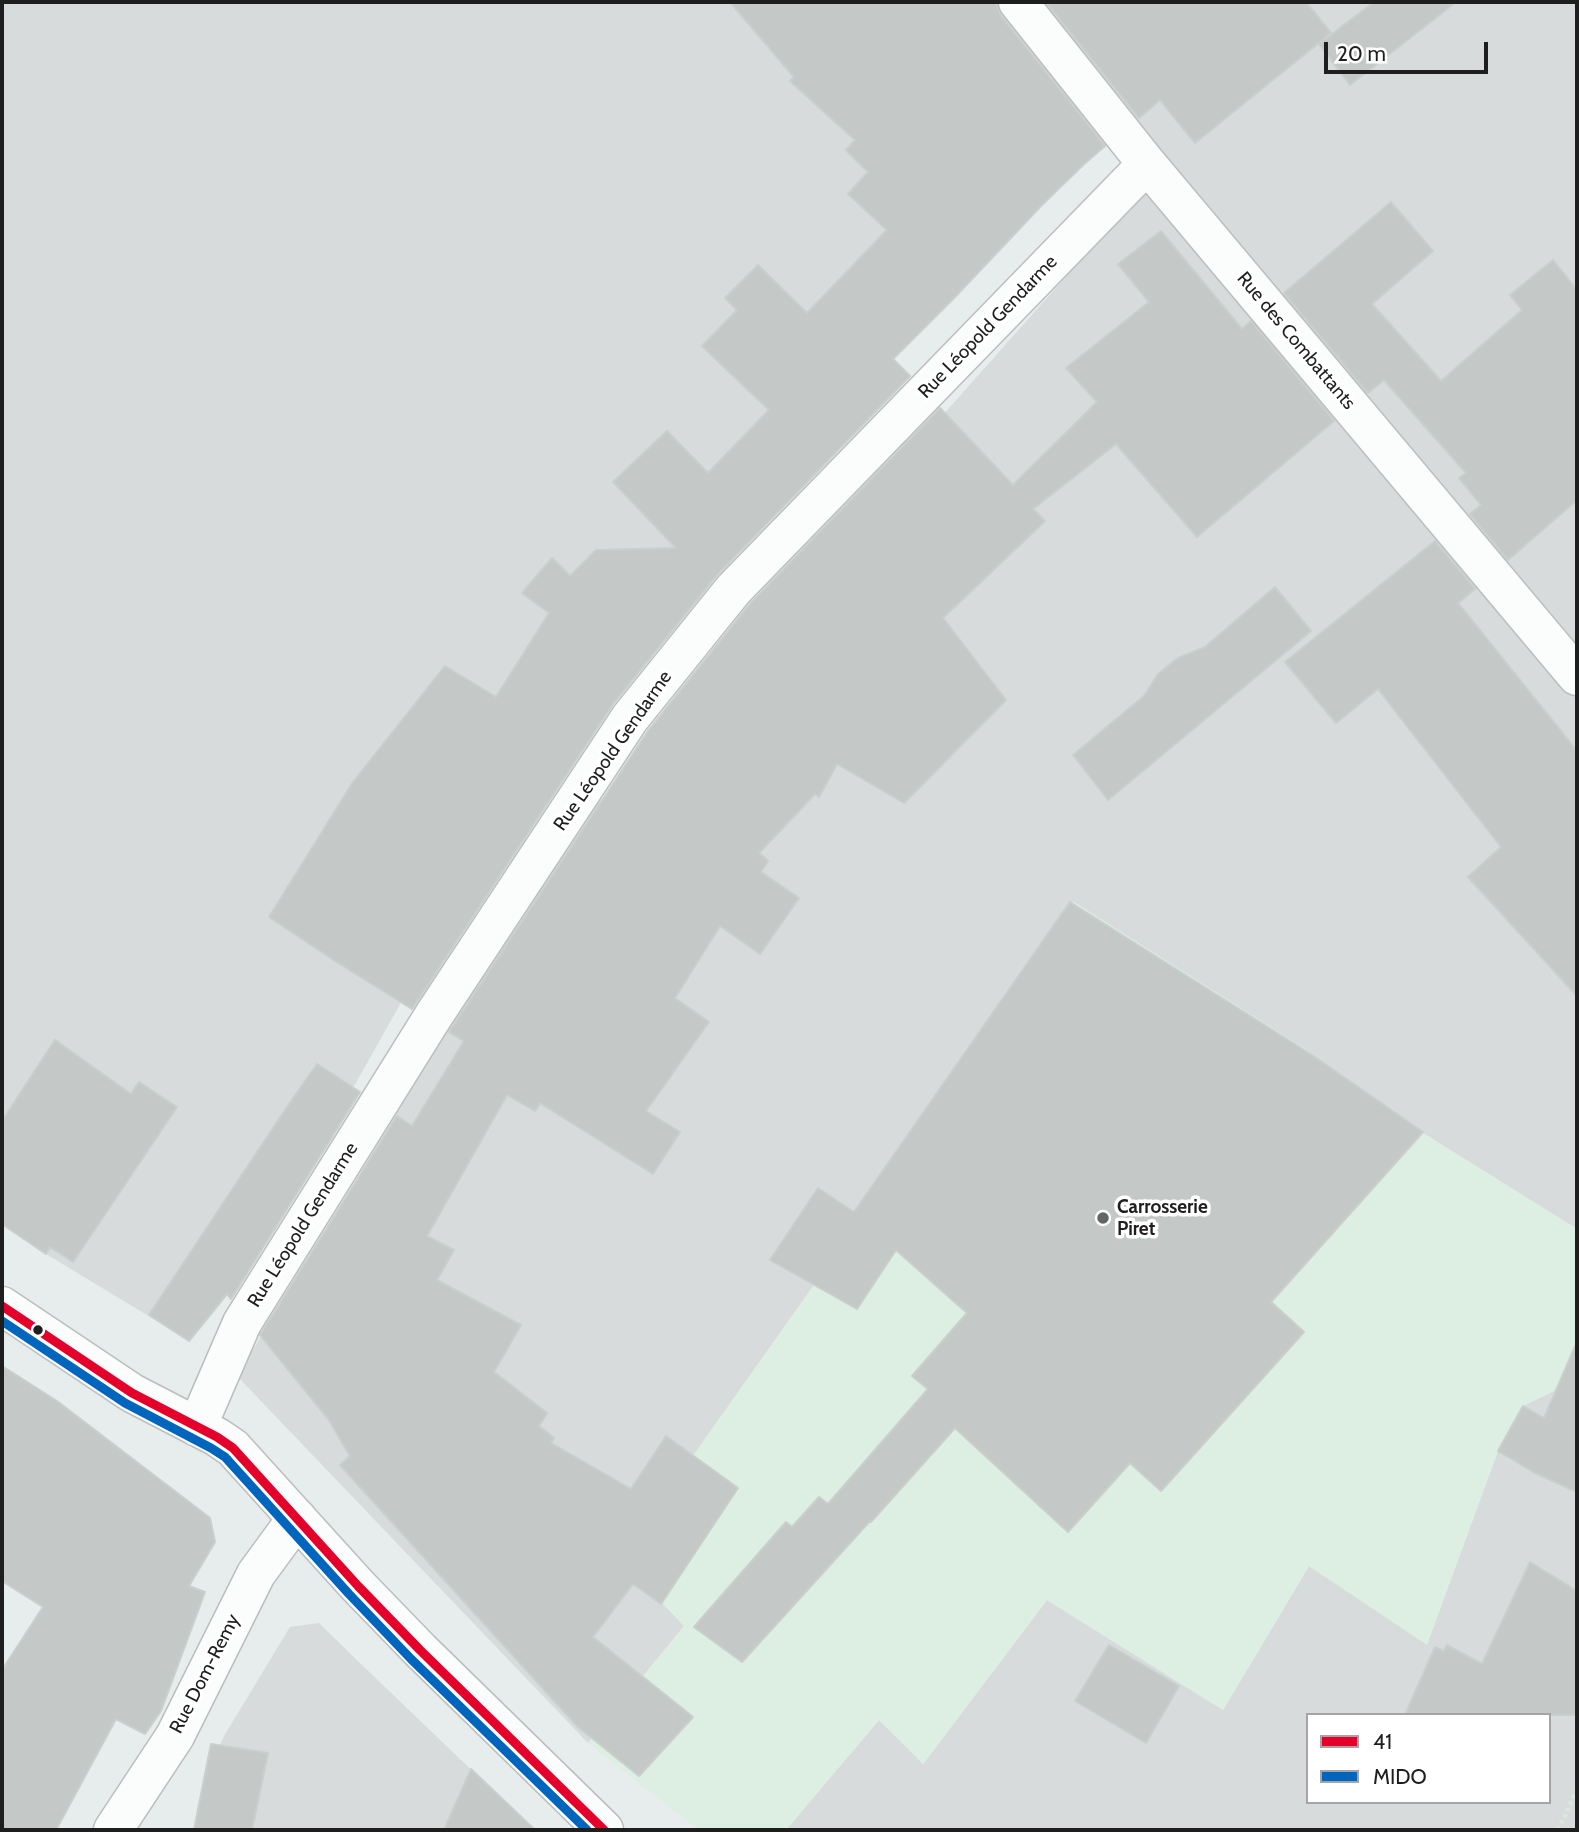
<!DOCTYPE html>
<meta charset="utf-8">
<style>
body{margin:0}
#map{position:relative;width:1579px;height:1832px;overflow:hidden;background:#e7ecec;font-family:Cabin,sans-serif}
canvas{display:block}
.frame{position:absolute;inset:0;border:4px solid #1e1e1e;pointer-events:none}
.legend{position:absolute;left:1306px;top:1713px;width:245px;height:91px;box-sizing:border-box;background:#fff;border:2px solid #a5a5a5;margin:0;padding:9px 12px;list-style:none;font-size:21px;color:#1e1e1e}
.legend li{display:flex;align-items:center;gap:14px;height:35px}
.legend b{width:35px;border:2px solid #a5a5a5}
.scale{position:absolute;left:1324px;top:42px;width:164px;height:32px;box-sizing:border-box;border:4px solid #1e1e1e;border-top:0;padding-left:9px;font-size:21px;line-height:24px;white-space:nowrap;color:#1e1e1e;-webkit-text-stroke:5px #fff;paint-order:stroke}
</style>
<div id="map">
<canvas width="1579" height="1832"></canvas>
<div class="frame"></div>
<ul class="legend">
<li><b style="height:9px;background:#e4002b"></b>41</li>
<li><b style="height:9px;background:#0065bd"></b>MIDO</li>
</ul>
<div class="scale">20 m</div>
</div>
<script>
const ctx = document.querySelector('canvas').getContext('2d');
ctx.lineJoin = 'round';
function fillPath(path, color) { ctx.fillStyle = color; ctx.fill(path, 'evenodd'); }
const shape = rows => new Path2D(rows.map(r => 'M' + r).join(''));
function stroke(path, color, width, dash) { ctx.strokeStyle = color; ctx.lineWidth = width; ctx.lineCap = dash ? 'butt' : 'round'; ctx.setLineDash(dash || []); ctx.stroke(path); }
function label(font, color, halo, rows, align = 'center') {
  ctx.font = font + ' Cabin,sans-serif'; ctx.lineWidth = 7; ctx.setLineDash([]); ctx.textBaseline = 'middle'; ctx.strokeStyle = halo; ctx.fillStyle = color; for (const [text, x, y, turn = 0] of rows) {
    ctx.save(); ctx.translate(x, y); ctx.rotate((+turn || 0) * Math.PI / 180); ctx.textAlign = isNaN(turn) ? turn : align; if (halo) ctx.strokeText(text, 0, 0); ctx.fillText(text, 0, 0); ctx.restore();
  }
}
fillPath(shape([
 [2,2,1018,2,1121,131,1041,206,956,296,805,446,443,928,353,1088,190,1341,46,1254,2,1224],
 [1033,2,1577,2,1577,667],
 [1150,182,1577,698,1577,1229,1423,1133,1302,1047,855,1227,673,1484,625,1564,684,1626,588,1743,237,1376,558,848],
 [1577,1347,1577,1830,786,1830,879,1720,924,1763,1047,1600,1223,1710,1309,1566,1427,1644,1498,1451,1523,1406,1556,1390],
 [1308,1715,1549,1715,1549,1802,1308,1802],
 [319,1623,362,1665,534,1830,194,1830,213,1744,220,1745,224,1736,290,1627]
]), '#d8dbdb');
fillPath(shape([
 [1074,902,1302,1047,1423,1133,1577,1229,1577,1347,1556,1390,1523,1406,1498,1451,1427,1645,1309,1566,1223,1710,1047,1600,923,1764,879,1720,786,1830,699,1830,588,1743,684,1626,625,1563,673,1484,855,1227,1061,914,1068,903]
]), '#ddeee2');
const building = shape([
 [730,2,997,2,997,6,1001,16,1105,146,1083,165,1041,206,956,296,893,359,910,376,717,575,613,704,412,1009,335,961,269,917,353,782,445,666,496,697,549,613,522,593,552,558,570,576,596,550,676,548,613,482,667,431,708,473,769,410,702,346,737,310,725,298,758,265,807,313,887,230,848,194,868,172,846,150,855,140,790,81,794,77,730,2],
 [1046,2,1306,2,1331,33,1195,143,1160,100,1139,118,1046,2],
 [1374,2,1456,2,1350,85,1319,44,1374,2],
 [1391,202,1433,251,1372,304,1441,381,1522,310,1510,295,1553,260,1577,290,1577,500,1508,560,1470,514,1481,505,1459,478,1466,473,1384,380,1368,393,1284,293,1391,202],
 [1161,231,1242,329,1251,321,1334,421,1197,537,1116,444,1033,509,1045,521,943,618,1006,700,904,803,837,764,819,797,815,794,759,853,768,861,761,872,799,898,760,954,720,926,675,998,709,1022,646,1111,680,1132,653,1174,540,1103,535,1111,507,1095,427,1236,454,1250,437,1280,521,1325,494,1372,547,1413,539,1426,554,1438,551,1443,631,1489,666,1436,738,1488,661,1604,633,1584,593,1637,693,1717,639,1776,577,1726,340,1465,350,1456,329,1420,260,1335,397,1116,412,1126,464,1041,449,1032,648,731,749,605,940,408,1013,485,1097,402,1066,368,1149,302,1118,264,1161,231],
 [1435,541,1475,589,1458,603,1577,751,1577,996,1468,877,1501,847,1378,689,1336,723,1285,662,1435,541],
 [1275,587,1311,631,1108,800,1073,755,1144,696,1158,674,1178,658,1205,647,1275,587],
 [1070,902,1312,1055,1423,1132,1271,1302,1304,1332,1161,1491,1130,1463,1068,1532,955,1428,871,1522,870,1521,742,1662,694,1627,786,1522,792,1527,819,1497,828,1504,928,1389,912,1376,967,1313,896,1250,857,1309,770,1260,818,1188,854,1212,1070,902],
 [55,1040,131,1094,139,1082,177,1107,73,1262,50,1247,46,1254,2,1224,2,1121,55,1040],
 [317,1064,360,1092,231,1299,227,1294,189,1341,149,1315,285,1110,317,1064],
 [1577,1342,1577,1492,1535,1473,1498,1451,1523,1406,1544,1418,1577,1342],
 [2,1366,57,1401,210,1518,215,1542,189,1586,205,1592,161,1711,145,1734,116,1719,56,1830,2,1830,2,1670,43,1607,2,1581,2,1366],
 [1530,1562,1577,1591,1577,1715,1405,1715,1435,1647,1444,1651,1447,1645,1482,1664,1530,1562],
 [1109,1645,1179,1686,1146,1743,1075,1701,1109,1645],
 [211,1744,268,1753,252,1830,194,1830,211,1744],
 [471,1769,535,1830,444,1830,471,1769]
]);
fillPath(building, '#c4c9c8');
stroke(building, '#c8cfcd', 2);
const minor = shape([
 [1018,2,1147,164,1577,676],
 [2,1306,132,1393,217,1437,233,1448,358,1586,420,1650,604,1830],
 [197,1427,242,1323,434,1015,630,718,733,590,1147,164],
 [113,1830,175,1736,256,1574,297,1518]
]);
stroke(minor, '#bcbebe', 41);
stroke(shape([
 [1558,1830,1577,1790]
]), '#d9e9de', 4.5, [3.5, 3.5]);
stroke(minor, '#fbfcfc', 38);
stroke(shape([
 [2,1306,132,1393,217,1437,233,1448,358,1586,420,1650,604,1830]
]), '#e4002b', 9);
stroke(shape([
 [2,1321,125,1403,211,1448,225,1457,349,1594,411,1659,587,1830]
]), '#0065bd', 9);
for (const [x, y, r, color] of [
 [1103,1218,7,"#646666"],
 [38,1330,6,"#1e1e1e"]
]) { const dot = new Path2D(); dot.arc(x, y, r, 0, 2 * Math.PI); ctx.fillStyle = color; ctx.fill(dot); stroke(dot, '#fff', 2.5); }
label('19px', '#1e1e1e', '#fff', [
 ["Rue Léopold Gendarme",988,327,-46],
 ["Rue des Combattants",1296,341,50],
 ["Rue Léopold Gendarme",613,751,-55],
 ["Rue Léopold Gendarme",303,1225,-58],
 ["Rue Dom-Remy",205,1674,-63]
]);
label('bold 19px', '#1e1e1e', '#fff', [
 ["Carrosserie",1117,1207],
 ["Piret",1117,1229]
], 'left');
</script>
